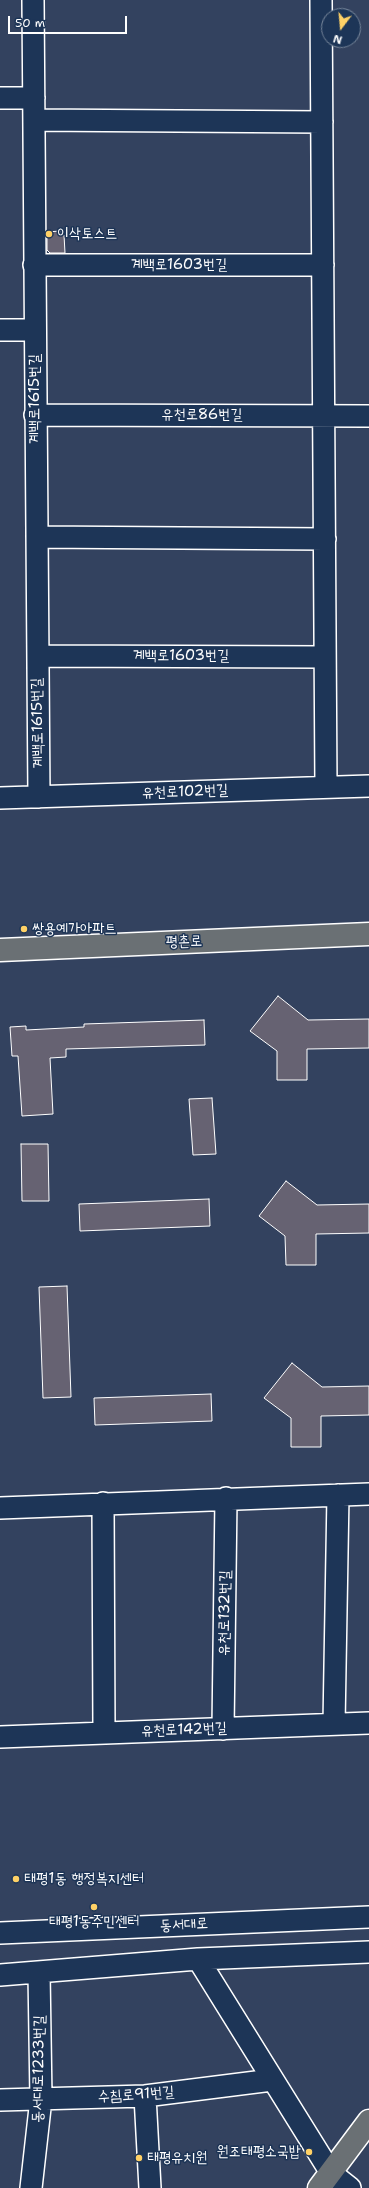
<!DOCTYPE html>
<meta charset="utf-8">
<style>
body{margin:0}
#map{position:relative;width:369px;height:2188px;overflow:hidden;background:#33425f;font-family:"Shantell Sans",sans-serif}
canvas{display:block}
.north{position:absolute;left:321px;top:8px;width:40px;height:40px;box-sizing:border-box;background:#1d3557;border:1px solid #77869a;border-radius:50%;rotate:196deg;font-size:11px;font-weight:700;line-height:16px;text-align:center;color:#fff}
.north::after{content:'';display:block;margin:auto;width:14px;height:18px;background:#ffd166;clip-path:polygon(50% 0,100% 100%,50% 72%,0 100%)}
.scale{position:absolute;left:8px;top:16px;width:119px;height:18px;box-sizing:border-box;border:2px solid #fff;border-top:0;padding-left:5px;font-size:12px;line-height:14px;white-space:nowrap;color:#fff;-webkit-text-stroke:3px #1d3557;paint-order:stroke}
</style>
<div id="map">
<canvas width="369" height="2188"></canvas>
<div class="north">N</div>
<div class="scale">50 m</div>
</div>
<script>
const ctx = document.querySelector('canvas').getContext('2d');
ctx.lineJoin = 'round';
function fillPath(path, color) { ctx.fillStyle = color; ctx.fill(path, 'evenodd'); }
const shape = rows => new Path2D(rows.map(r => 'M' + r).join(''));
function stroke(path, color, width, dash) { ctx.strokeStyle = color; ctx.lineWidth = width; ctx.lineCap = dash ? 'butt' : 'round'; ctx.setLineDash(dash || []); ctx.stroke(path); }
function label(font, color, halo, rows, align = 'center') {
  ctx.font = font + ' "Shantell Sans","Poor Story",sans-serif'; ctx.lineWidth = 3; ctx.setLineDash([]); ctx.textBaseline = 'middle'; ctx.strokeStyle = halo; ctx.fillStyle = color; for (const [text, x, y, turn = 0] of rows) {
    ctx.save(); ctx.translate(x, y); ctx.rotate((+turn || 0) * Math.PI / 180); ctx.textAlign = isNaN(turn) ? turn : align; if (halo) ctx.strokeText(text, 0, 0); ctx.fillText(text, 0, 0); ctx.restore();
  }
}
const building = shape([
 [60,231,64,235,65,253,50,253,47,250,47,232,60,231],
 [278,996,308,1020,369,1019,369,1048,307,1049,307,1080,277,1080,277,1051,250,1031,278,996],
 [204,1020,205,1045,66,1049,66,1057,50,1058,53,1114,22,1116,18,1056,12,1056,10,1027,26,1026,26,1030,84,1027,84,1024,204,1020],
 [212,1098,216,1154,193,1155,189,1099,212,1098],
 [21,1144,48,1144,49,1201,22,1201,21,1144],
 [286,1181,317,1205,369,1204,369,1233,316,1234,316,1265,286,1265,285,1236,259,1216,286,1181],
 [209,1199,210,1226,80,1231,79,1204,209,1199],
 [67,1286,71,1397,43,1398,39,1287,67,1286],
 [292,1363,322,1387,369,1386,369,1415,321,1416,321,1447,291,1447,291,1418,264,1398,292,1363],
 [211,1394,212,1421,95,1425,94,1398,211,1394]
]);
fillPath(building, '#666272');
stroke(building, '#fff', 1);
const minor = shape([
 [33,0,39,797],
 [321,0,326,787],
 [0,98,34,98],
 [34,120,322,122],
 [34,265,323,265],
 [0,330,35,330],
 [35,415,369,416],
 [37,537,325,539],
 [38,656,325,657],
 [0,798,369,786],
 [103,1503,104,1733],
 [0,1508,369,1494],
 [334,1724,338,1495],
 [223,1729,226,1498],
 [0,1737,369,1723],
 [0,1933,369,1917],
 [198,1959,331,2173,350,2188],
 [0,1975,198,1959,369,1952],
 [145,2096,150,2188],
 [0,2100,145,2096,272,2080],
 [31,2188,41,2099,39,1973]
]);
const major = shape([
 [0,950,369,934],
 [319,2188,369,2121]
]);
stroke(minor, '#fff', 24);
stroke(major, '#fff', 25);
stroke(minor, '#1d3557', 21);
stroke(major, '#6a7074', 22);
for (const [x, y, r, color] of [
 [49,234,4,"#ffd166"],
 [24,929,4,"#ffd166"],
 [16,1879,4,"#ffd166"],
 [94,1907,4,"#ffd166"],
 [309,2152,4,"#ffd166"],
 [139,2158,4,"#ffd166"]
]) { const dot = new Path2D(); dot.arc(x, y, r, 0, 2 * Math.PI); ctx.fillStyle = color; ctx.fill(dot); stroke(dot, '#1d3557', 1.5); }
label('15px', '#fff', '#1d3557', [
 ["이삭토스트",57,234],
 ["쌍용예가아파트",32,929],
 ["태평1동 행정복지센터",24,1879],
 ["태평1동주민센터",94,1922,"center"],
 ["원조태평소국밥",301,2152,"right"],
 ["태평유치원",147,2158]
], 'left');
label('15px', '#fff', '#1d3557', [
 ["계백로1603번길",179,265],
 ["계백로1615번길",35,399,-90],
 ["유천로86번길",202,415],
 ["계백로1603번길",181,656],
 ["계백로1615번길",38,723,-91],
 ["유천로102번길",185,792,-2],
 ["평촌로",184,942,-2],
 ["유천로132번길",225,1613,-89],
 ["유천로142번길",184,1730,-2],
 ["동서대로",184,1925,-3],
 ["동서대로1233번길",39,2069,-89],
 ["수침로91번길",136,2095,-4]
]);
</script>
